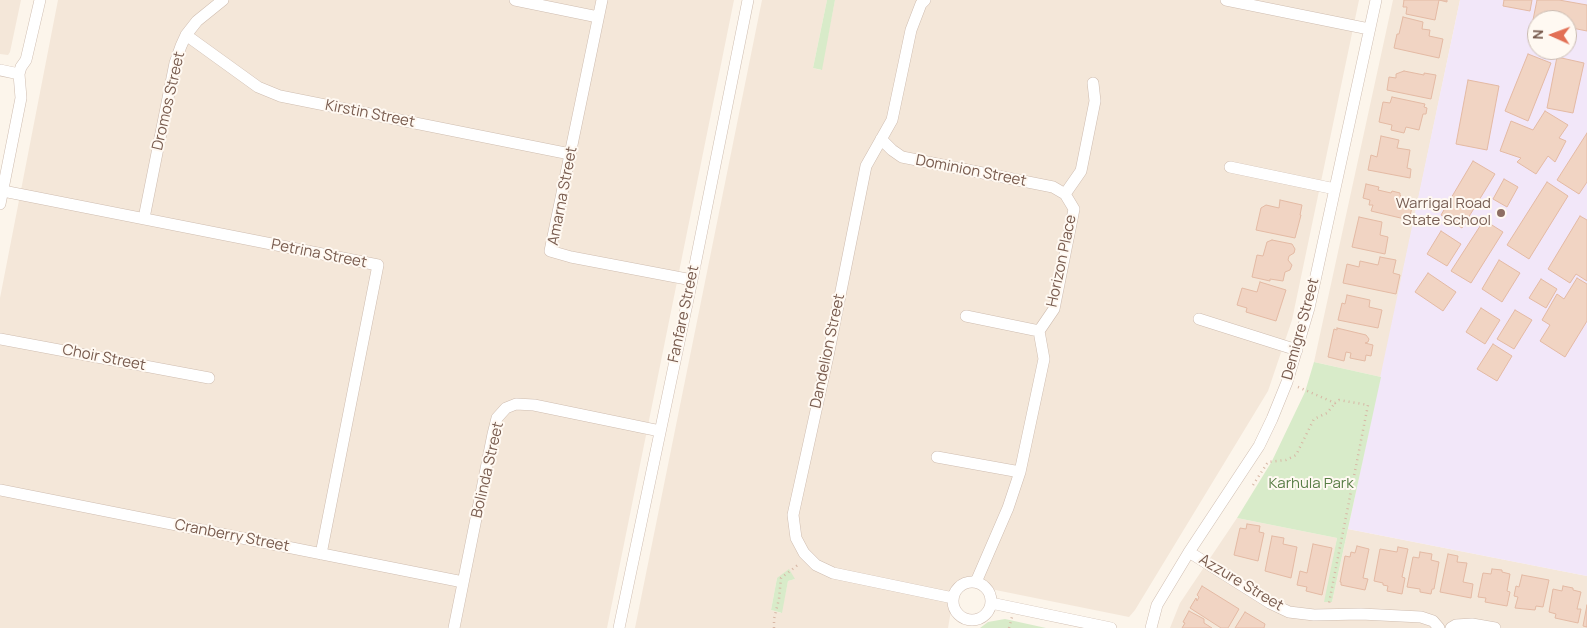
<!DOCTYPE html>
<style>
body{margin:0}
#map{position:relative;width:1587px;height:628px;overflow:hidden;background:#fcf5eb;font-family:Manrope,sans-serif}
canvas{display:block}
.north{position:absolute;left:1527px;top:10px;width:50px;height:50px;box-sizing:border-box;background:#fff9f2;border:1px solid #c9bab0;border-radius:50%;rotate:272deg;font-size:14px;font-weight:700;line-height:20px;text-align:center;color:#785b4e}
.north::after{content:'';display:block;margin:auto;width:18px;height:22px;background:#e26f54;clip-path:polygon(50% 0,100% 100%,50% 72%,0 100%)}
</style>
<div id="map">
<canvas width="1587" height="628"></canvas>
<div class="north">N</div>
</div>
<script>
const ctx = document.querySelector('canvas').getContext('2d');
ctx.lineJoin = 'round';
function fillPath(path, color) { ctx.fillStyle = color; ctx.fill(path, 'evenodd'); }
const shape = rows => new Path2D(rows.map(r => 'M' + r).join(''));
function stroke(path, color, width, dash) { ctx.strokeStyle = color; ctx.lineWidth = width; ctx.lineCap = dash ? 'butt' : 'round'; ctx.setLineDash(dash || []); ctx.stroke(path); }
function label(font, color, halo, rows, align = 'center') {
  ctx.font = font + ' Manrope,sans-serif'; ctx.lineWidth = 4; ctx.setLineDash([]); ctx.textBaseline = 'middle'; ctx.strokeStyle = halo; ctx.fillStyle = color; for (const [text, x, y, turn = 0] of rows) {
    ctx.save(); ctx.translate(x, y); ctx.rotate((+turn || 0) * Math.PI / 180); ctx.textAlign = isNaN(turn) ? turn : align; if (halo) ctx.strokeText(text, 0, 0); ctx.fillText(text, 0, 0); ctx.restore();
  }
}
fillPath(shape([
 [0,0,21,0,10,52,8,55,0,54],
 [58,0,734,0,607,628,0,628,0,298],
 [762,0,827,0,813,68,821,70,835,0,1359,0,1292,320,1268,391,1135,610,1129,617,956,582,948,628,635,628],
 [777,578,795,579,788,581,781,613,771,610],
 [1393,0,1460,0,1381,377,1314,362],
 [1237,518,1337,538,1325,602,1332,602,1348,529,1587,576,1587,628,1170,628,1180,603]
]), '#f4e7d9');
fillPath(shape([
 [1460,0,1587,0,1587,576,1348,529],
 [1537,20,1567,20,1567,50,1537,50]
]), '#f2e7f9');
fillPath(shape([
 [827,0,835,0,822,70,813,68],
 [1314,362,1381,377,1332,602,1324,602,1337,538,1237,518,1272,461,1305,392],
 [789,569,795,579,788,581,782,613,771,610,777,578],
 [1005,619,1046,628,980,628,988,622]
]), '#d8ebc9');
const building = shape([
 [1404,0,1447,0,1447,2,1439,0,1435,20,1406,14,1407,7,1403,7,1404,0],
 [1504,0,1532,0,1530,11,1503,6,1504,0],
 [1537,0,1559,0,1587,5,1587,31,1567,27,1567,20,1533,20,1537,0],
 [1403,17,1423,22,1422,29,1430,30,1429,36,1443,39,1439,58,1394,48,1397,34,1399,34,1403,17],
 [1528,54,1551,63,1528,121,1505,111,1528,54],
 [1557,57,1584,63,1573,113,1547,108,1557,57],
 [1404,71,1424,75,1424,73,1436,75,1431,99,1387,90,1389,77,1396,78,1396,74,1404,71],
 [1468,80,1499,86,1487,150,1456,144,1468,80],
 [1392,97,1425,104,1424,107,1427,108,1426,114,1423,114,1419,130,1406,127,1404,133,1391,130,1392,125,1379,122,1383,102,1390,103,1392,97],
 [1545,111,1568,125,1559,138,1566,141,1555,162,1548,156,1536,174,1517,162,1521,158,1500,151,1511,121,1533,130,1545,111],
 [1587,133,1587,182,1579,194,1557,180,1587,133],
 [1381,136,1399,140,1397,148,1410,150,1407,168,1411,169,1410,178,1368,170,1371,155,1377,157,1381,136],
 [1473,161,1495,174,1462,228,1441,215,1473,161],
 [1504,179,1518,187,1507,207,1493,199,1504,179],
 [1547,182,1568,196,1529,259,1507,245,1547,182],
 [1366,184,1379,187,1378,190,1391,193,1392,191,1400,193,1400,195,1405,201,1413,203,1409,220,1371,211,1373,205,1369,205,1370,200,1363,198,1366,184],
 [1280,200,1302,205,1300,215,1301,215,1295,238,1256,230,1261,208,1266,205,1279,208,1280,200],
 [1580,216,1587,220,1587,281,1576,274,1570,283,1548,269,1580,216],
 [1359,217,1382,222,1380,235,1388,237,1385,254,1352,247,1359,217],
 [1484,220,1503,232,1471,283,1451,271,1484,220],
 [1441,231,1461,244,1447,266,1427,254,1441,231],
 [1272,240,1292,244,1295,249,1294,253,1289,256,1288,260,1292,265,1290,270,1285,272,1283,281,1270,279,1270,281,1252,277,1257,255,1263,256,1267,242,1272,240],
 [1380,257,1396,260,1393,273,1400,275,1396,294,1343,283,1347,264,1359,267,1360,261,1378,265,1380,257],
 [1499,260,1520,273,1502,302,1482,289,1499,260],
 [1428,273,1456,292,1443,311,1415,292,1428,273],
 [1577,278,1587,284,1587,321,1565,357,1540,341,1550,325,1542,320,1557,294,1564,299,1577,278],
 [1541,279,1557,289,1546,308,1529,298,1541,279],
 [1260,282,1286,290,1276,321,1246,312,1247,308,1237,305,1242,288,1257,292,1260,282],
 [1347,295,1370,300,1369,307,1382,310,1378,328,1338,320,1342,303,1345,304,1347,295],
 [1481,308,1500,320,1485,344,1466,332,1481,308],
 [1515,310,1532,320,1514,349,1497,339,1515,310],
 [1337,328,1366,335,1369,339,1368,342,1365,343,1373,345,1371,356,1366,355,1365,361,1350,358,1351,353,1346,352,1344,361,1328,357,1334,329,1337,330,1337,328],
 [1493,344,1512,356,1497,381,1477,369,1493,344],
 [1247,524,1260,526,1259,532,1264,533,1258,561,1234,555,1240,528,1246,529,1247,524],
 [1272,536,1284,538,1283,544,1297,547,1291,578,1265,571,1272,536],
 [1313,544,1332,548,1322,595,1306,591,1307,587,1297,585,1300,571,1307,573,1313,544],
 [1357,546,1369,549,1363,578,1368,579,1365,590,1341,585,1341,582,1340,582,1345,556,1350,557,1351,552,1355,553,1357,546],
 [1398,547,1408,549,1402,577,1405,578,1402,594,1387,591,1388,586,1383,585,1383,583,1374,581,1380,549,1397,552,1398,547],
 [1420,552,1432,554,1431,560,1439,562,1434,589,1432,589,1431,594,1420,592,1420,589,1407,587,1413,557,1419,558,1420,552],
 [1448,554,1458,556,1457,562,1467,563,1463,582,1473,584,1471,598,1440,592,1448,554],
 [1492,569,1502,570,1502,572,1510,574,1507,591,1510,592,1507,606,1485,602,1486,598,1478,597,1483,573,1491,574,1492,569],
 [1522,575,1549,580,1543,607,1536,606,1535,610,1515,608,1518,597,1514,596,1516,586,1519,587,1522,575],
 [1202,586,1239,609,1228,628,1221,628,1190,608,1196,598,1197,601,1199,597,1197,595,1202,586],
 [1563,586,1573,588,1573,590,1581,592,1577,609,1581,609,1578,623,1555,618,1556,614,1549,612,1553,589,1562,591,1563,586],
 [1587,605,1587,627,1583,626,1587,605],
 [1189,611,1204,619,1204,623,1212,628,1182,628,1185,623,1183,622,1189,611],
 [1245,612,1265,624,1264,628,1235,628,1245,612]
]);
fillPath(building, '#f1d4c3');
stroke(building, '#e4baa4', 1);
const minor = shape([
 [515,0,598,17],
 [602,0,550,251,571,257,692,280],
 [925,0,921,4,911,30,892,120,866,166,828,356,793,515,796,538,804,553,816,565,833,573,953,598],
 [1226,0,1369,29],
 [186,35,258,87,280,96,570,154],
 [0,70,19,74],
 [881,139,892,150,902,157,1053,187,1065,194],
 [1230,167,1335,189],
 [3,191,378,265,321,554],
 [1065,194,1081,171,1095,101,1093,83],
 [0,204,21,98,19,74,21,67,26,60,40,0],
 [144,218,175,63,181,46,186,35,197,21,223,0],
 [966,316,1039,331],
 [1199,319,1297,350],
 [0,339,209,378],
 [937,457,1020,472],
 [0,490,463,582],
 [1189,552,1270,603,1289,612,1314,615,1361,614,1421,617,1433,621,1439,628],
 [976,582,1008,508,1020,472,1044,359,1039,331,1054,309,1074,209,1065,194],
 '953 601a19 19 0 1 1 38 0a19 19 0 1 1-38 0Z',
 [991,603,1111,628],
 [454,628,493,434,497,418,506,408,516,404,534,405,660,431],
 [619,628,692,280,748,0],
 [1151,628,1157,605,1189,552,1259,446,1272,419,1287,382,1309,308,1376,0],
 [1451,628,1456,625,1472,624,1495,628]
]);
stroke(minor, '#cfbdb0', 12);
stroke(shape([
 [1298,387,1335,403,1339,400,1368,405,1329,603],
 [1253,485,1268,462,1286,460,1296,455,1314,419,1327,413,1335,403],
 [774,628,774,619,779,599,781,578,799,564],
 [1009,628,1012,617]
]), '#d7b7a5', 2.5, [1, 4]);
stroke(minor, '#fff', 11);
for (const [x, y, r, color] of [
 [1501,213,5,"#8d6e63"]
]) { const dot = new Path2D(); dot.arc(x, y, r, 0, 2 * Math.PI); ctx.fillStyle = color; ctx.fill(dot); stroke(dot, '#fff9f2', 2); }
label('15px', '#785b4e', '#fff9f2', [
 ["Dromos Street",169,101,-77],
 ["Kirstin Street",370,114,11],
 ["Dominion Street",971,171,11],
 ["Amarna Street",563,196,-79],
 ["Petrina Street",319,254,11],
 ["Horizon Place",1062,261,-78],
 ["Fanfare Street",684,314,-78],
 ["Demigre Street",1301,329,-75],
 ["Dandelion Street",828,351,-78],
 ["Choir Street",104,358,11],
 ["Bolinda Street",488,470,-77],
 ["Cranberry Street",232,536,11],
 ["Azzure Street",1241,583,31]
]);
label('15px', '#785e54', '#fff9f2', [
 ["Warrigal Road",1491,204],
 ["State School",1491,221]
], 'right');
label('15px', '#587d45', '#fff9f2', [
 ["Karhula Park",1311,484]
]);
</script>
